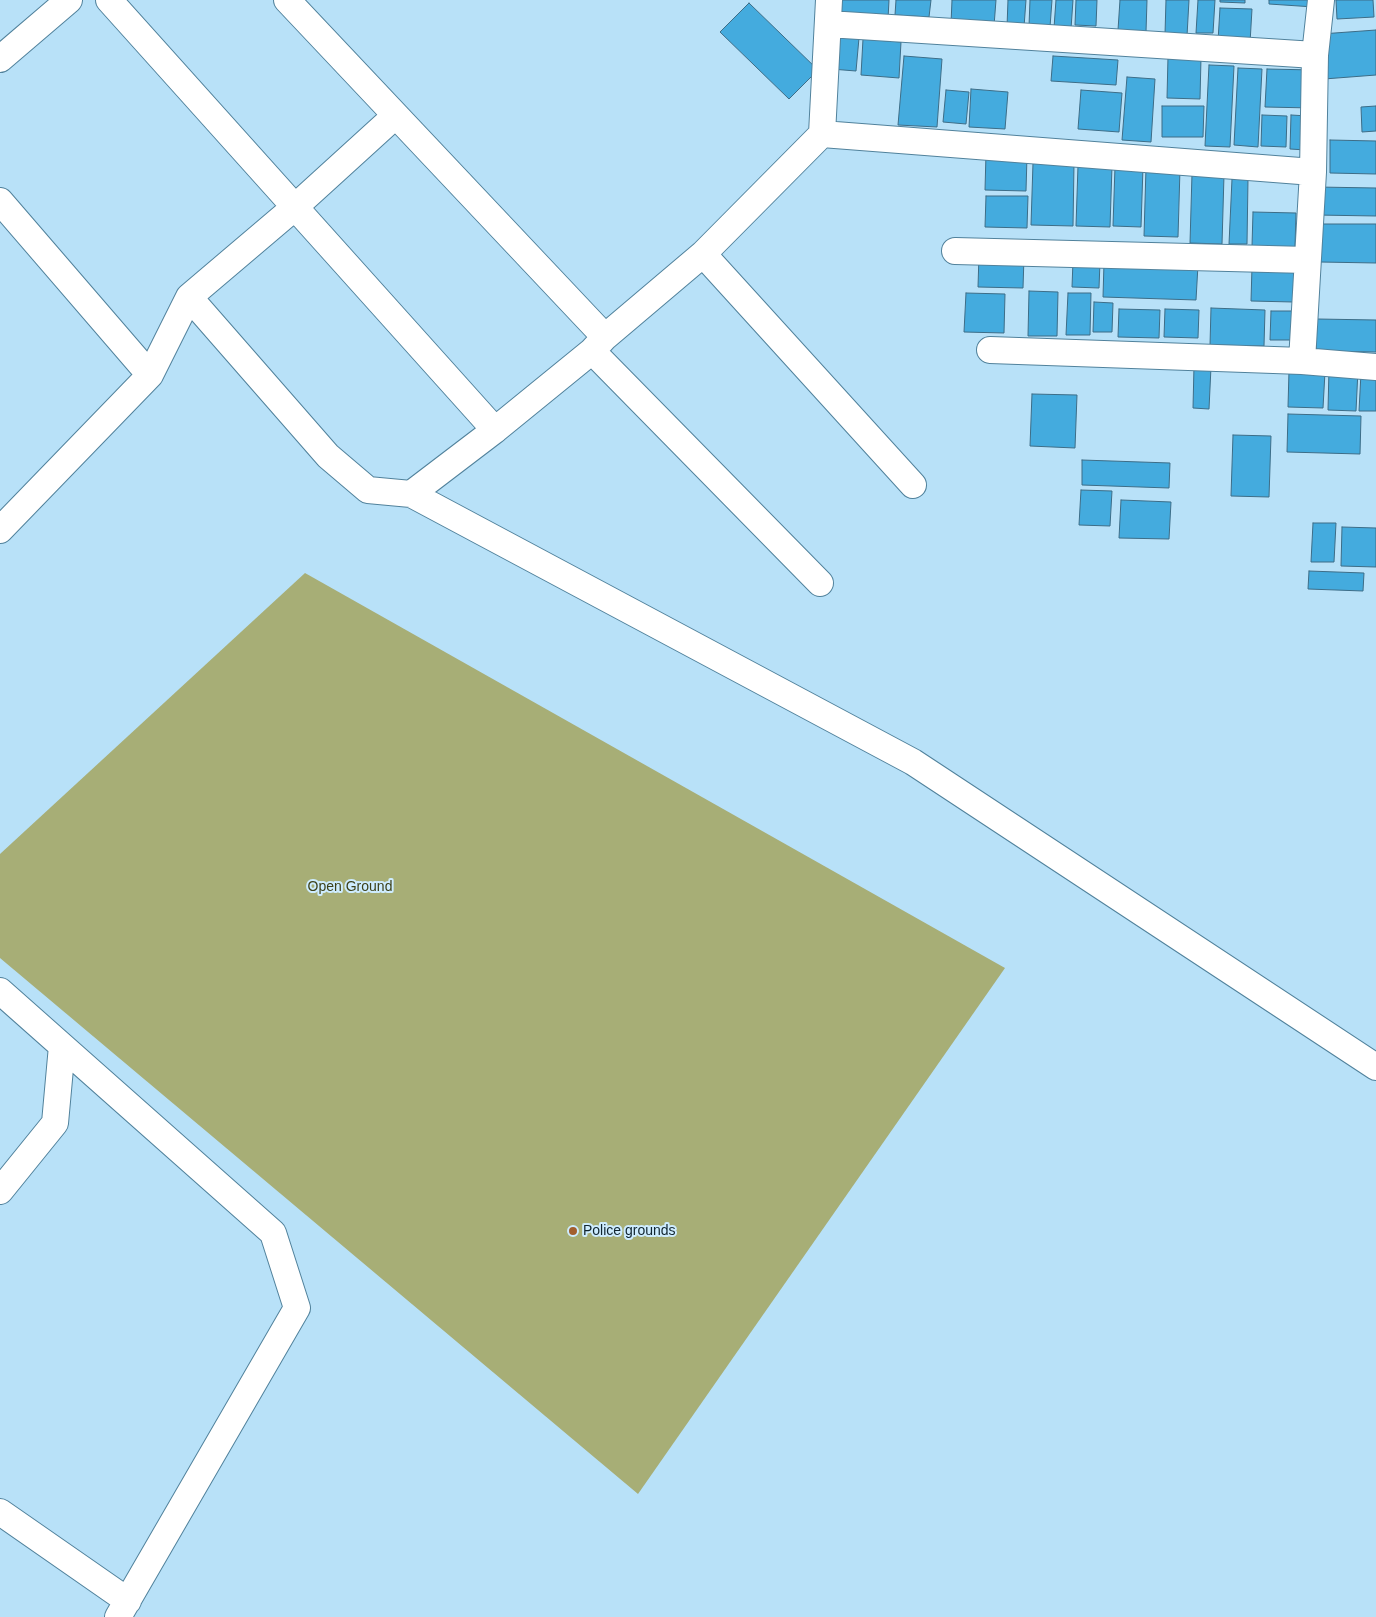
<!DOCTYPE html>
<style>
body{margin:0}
canvas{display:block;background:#b8e1f8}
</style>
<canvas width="1376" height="1617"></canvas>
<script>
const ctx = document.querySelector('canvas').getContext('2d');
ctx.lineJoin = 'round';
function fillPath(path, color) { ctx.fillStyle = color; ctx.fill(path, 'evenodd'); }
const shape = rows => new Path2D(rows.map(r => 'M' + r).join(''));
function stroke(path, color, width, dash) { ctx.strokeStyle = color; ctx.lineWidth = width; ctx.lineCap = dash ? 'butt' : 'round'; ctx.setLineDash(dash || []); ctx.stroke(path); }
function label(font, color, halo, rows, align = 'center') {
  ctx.font = font + ' Arial,sans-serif'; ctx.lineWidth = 4; ctx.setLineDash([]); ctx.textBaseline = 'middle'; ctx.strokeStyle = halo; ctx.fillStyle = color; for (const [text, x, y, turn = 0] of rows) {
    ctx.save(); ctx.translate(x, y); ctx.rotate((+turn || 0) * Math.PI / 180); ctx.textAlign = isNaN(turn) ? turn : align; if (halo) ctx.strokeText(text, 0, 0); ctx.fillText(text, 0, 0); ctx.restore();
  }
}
fillPath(shape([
 [305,573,1005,968,638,1494,0,958,0,854]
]), '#a7ae76');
const building = shape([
 [838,0,889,0,888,19,837,17,838,0],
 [896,0,931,0,929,17,895,15,896,0],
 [952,0,996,0,994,26,951,24,952,0],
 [1008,0,1026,0,1024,27,1007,27,1008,0],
 [1030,0,1052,0,1050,27,1029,26,1030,0],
 [1056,0,1073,0,1071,29,1054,28,1056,0],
 [1076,0,1097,0,1096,26,1075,25,1076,0],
 [1120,0,1147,0,1146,32,1118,30,1120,0],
 [1166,0,1189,0,1187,36,1165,34,1166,0],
 [1198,0,1215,0,1213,33,1196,33,1198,0],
 [1220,0,1245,0,1245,3,1220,2,1220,0],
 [1269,0,1314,0,1314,7,1269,4,1269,0],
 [1336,0,1373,0,1374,17,1337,19,1336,0],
 [749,3,818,70,789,99,720,32,749,3],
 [1220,8,1252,9,1250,43,1218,41,1220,8],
 [1376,30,1376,75,1324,79,1321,34,1376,30],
 [835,35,859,38,856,71,831,69,835,35],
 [863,39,901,42,899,78,861,75,863,39],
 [904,56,942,59,937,127,898,125,904,56],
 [1053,56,1118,60,1116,85,1051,81,1053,56],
 [1168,57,1201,58,1200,99,1167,98,1168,57],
 [1209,65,1234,66,1230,147,1205,146,1209,65],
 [1238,68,1262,69,1258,147,1234,145,1238,68],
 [1267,69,1314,70,1312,108,1265,107,1267,69],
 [1127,77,1155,79,1151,142,1122,140,1127,77],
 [971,89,1008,92,1005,129,969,127,971,89],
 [946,90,969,92,966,124,943,122,946,90],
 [1081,90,1122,93,1119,132,1078,129,1081,90],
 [1162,106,1204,106,1203,137,1162,137,1162,106],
 [1376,106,1376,131,1362,132,1361,107,1376,106],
 [1262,115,1287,116,1286,147,1261,146,1262,115],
 [1291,115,1308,116,1306,150,1290,149,1291,115],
 [1330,140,1376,141,1376,174,1330,173,1330,140],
 [986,154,1027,156,1026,191,985,190,986,154],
 [1033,163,1074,164,1073,226,1031,225,1033,163],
 [1078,166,1112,166,1110,227,1076,226,1078,166],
 [1115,167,1143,167,1141,227,1113,226,1115,167],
 [1146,168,1180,169,1178,237,1144,236,1146,168],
 [1192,174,1224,175,1222,244,1190,243,1192,174],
 [1232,179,1248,179,1247,244,1229,244,1232,179],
 [1317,187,1376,188,1376,216,1316,215,1317,187],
 [986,196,1028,196,1027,228,985,227,986,196],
 [1253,212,1296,213,1295,247,1252,246,1253,212],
 [1321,224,1376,224,1376,263,1320,262,1321,224],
 [979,255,1024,257,1023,288,978,287,979,255],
 [1073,261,1100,262,1099,288,1072,287,1073,261],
 [1104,263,1198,265,1196,300,1103,297,1104,263],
 [1252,267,1294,267,1293,302,1251,301,1252,267],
 [1029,291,1058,292,1057,336,1028,336,1029,291],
 [966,293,1005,294,1004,333,964,332,966,293],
 [1068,293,1091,293,1090,335,1066,335,1068,293],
 [1094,302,1113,303,1112,332,1093,332,1094,302],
 [1211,308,1265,310,1264,346,1210,345,1211,308],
 [1119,309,1160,310,1159,338,1118,337,1119,309],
 [1165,309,1199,310,1198,338,1164,337,1165,309],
 [1271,311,1301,311,1300,340,1270,340,1271,311],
 [1317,319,1376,320,1376,352,1316,351,1317,319],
 [1194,366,1211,367,1209,409,1193,408,1194,366],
 [1329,369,1358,370,1356,411,1328,410,1329,369],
 [1289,371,1325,372,1323,408,1288,407,1289,371],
 [1361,373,1376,373,1376,411,1359,411,1361,373],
 [1032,394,1077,395,1075,448,1030,446,1032,394],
 [1288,414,1361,416,1360,454,1287,452,1288,414],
 [1233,435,1271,436,1269,497,1231,496,1233,435],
 [1082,460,1170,463,1169,488,1082,485,1082,460],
 [1081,490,1112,491,1110,526,1079,525,1081,490],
 [1121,500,1171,502,1169,539,1119,538,1121,500],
 [1313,523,1336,523,1334,562,1311,562,1313,523],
 [1342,527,1376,528,1376,567,1341,566,1342,527],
 [1309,571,1364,573,1363,591,1308,589,1309,571]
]);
fillPath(building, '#44abde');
stroke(building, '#3d6d87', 1);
const minor = shape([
 [109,0,495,430],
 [287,0,605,337],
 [829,0,822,134,703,254,605,337,592,351,495,430,411,494,913,762,1376,1067],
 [828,24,1315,55],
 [0,59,69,0],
 [822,134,1313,172],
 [0,201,150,375],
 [955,251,1307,260],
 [703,254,913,485],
 [189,297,328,456,368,490,411,494],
 [990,350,1302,361,1376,367],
 [592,351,820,583],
 [1302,361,1313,172,1315,55,1321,0],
 [0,530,150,375,189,297,295,207,395,116],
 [0,991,273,1233,297,1308,118,1617],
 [0,1191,55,1123,62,1046],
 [0,1512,128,1601]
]);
stroke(minor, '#51829c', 28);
stroke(minor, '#fff', 26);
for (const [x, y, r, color] of [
 [573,1231,5,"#a25e2e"]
]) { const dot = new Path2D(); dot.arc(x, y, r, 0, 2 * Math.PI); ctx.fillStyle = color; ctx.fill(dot); stroke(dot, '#ceecfe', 2); }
label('14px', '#3c4018', '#ceecfe', [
 ["Open Ground",350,887]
]);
label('14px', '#112530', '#ceecfe', [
 ["Police grounds",583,1231]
], 'left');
</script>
